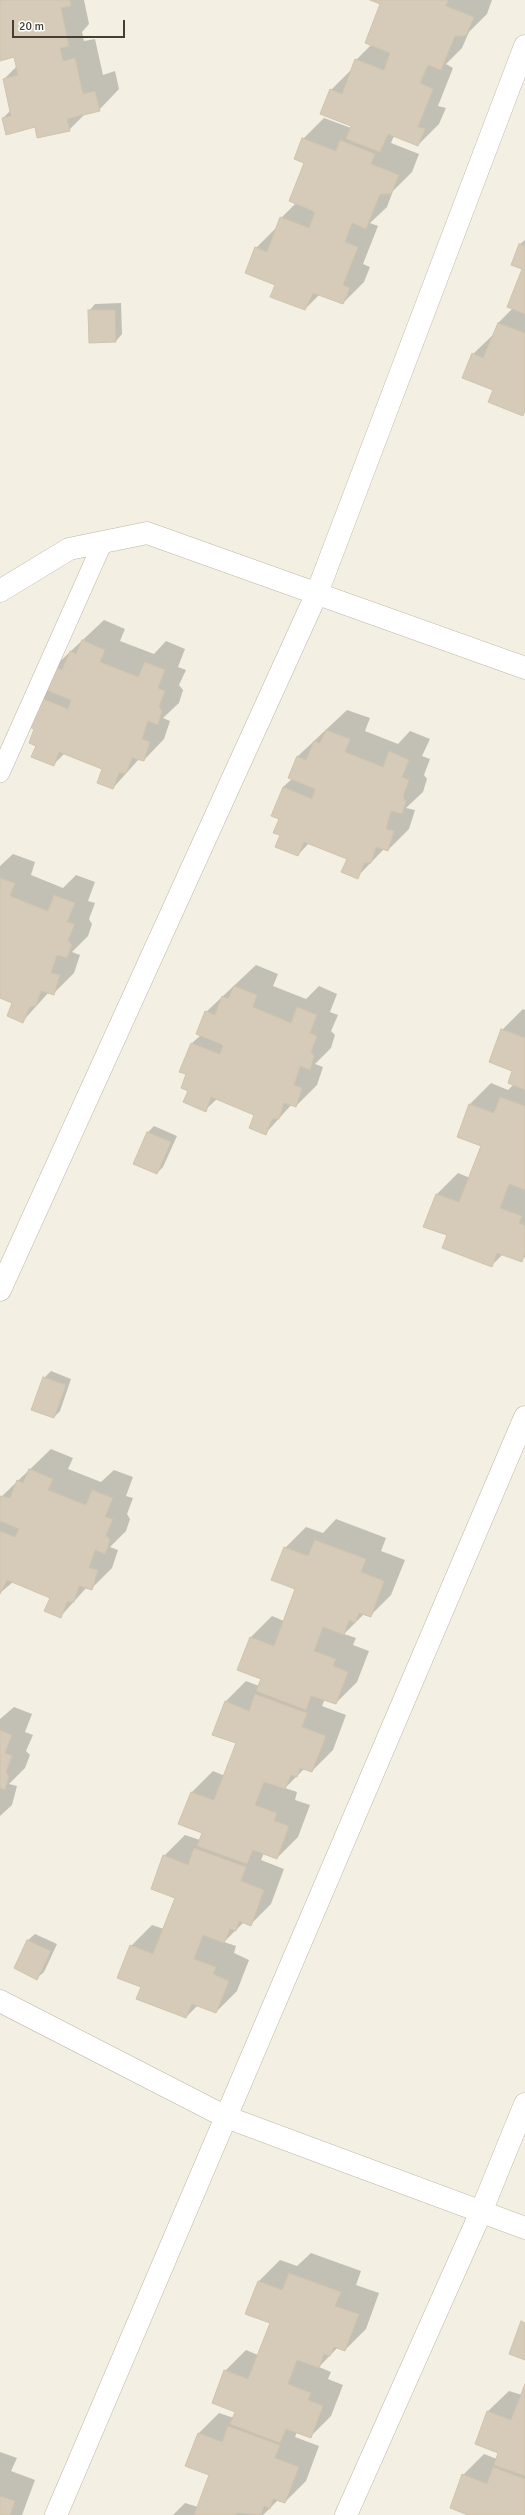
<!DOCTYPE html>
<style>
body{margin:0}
#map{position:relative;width:525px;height:2515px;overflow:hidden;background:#f3efe3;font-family:Signika,sans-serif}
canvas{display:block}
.scale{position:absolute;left:12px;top:20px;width:113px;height:18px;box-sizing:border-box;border:2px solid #453f33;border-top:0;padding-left:5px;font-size:12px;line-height:14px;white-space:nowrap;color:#453f33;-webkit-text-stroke:3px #fff;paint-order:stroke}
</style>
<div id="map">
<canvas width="525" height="2515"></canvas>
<div class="scale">20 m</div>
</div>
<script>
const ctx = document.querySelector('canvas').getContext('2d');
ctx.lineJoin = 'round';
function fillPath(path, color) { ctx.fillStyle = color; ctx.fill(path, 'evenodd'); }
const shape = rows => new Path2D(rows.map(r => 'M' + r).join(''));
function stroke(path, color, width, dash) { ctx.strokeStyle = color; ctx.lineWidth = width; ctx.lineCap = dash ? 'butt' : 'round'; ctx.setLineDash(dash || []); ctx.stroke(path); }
fillPath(shape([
 [0,0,84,0,89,24,82,32,84,41,95,39,103,75,115,71,119,89,99,110,86,113,69,130,35,126,3,118,11,110,4,79,17,66,15,56,0,60],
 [371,0,492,0,487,14,469,32,462,48,446,64,453,68,438,106,446,108,439,124,418,145,395,136,393,138,391,143,419,154,412,172,393,191,387,207,370,223,378,226,363,264,370,267,364,282,343,303,320,294,305,309,277,284,256,248,277,227,281,218,296,203,306,163,303,139,324,118,351,128,352,126,331,90,352,69,356,60,371,45,381,4],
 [525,240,525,412,522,415,494,390,473,354,495,333,498,323,513,308,523,268,512,264,520,244],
 [121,303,122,334,116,341,89,311,95,304],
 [104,620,125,629,120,641,154,654,166,641,185,649,178,667,186,670,179,685,183,690,179,703,163,718,170,721,164,739,144,760,139,759,113,788,104,769,65,753,53,765,37,745,36,729,28,726,54,667],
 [347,710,370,718,365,731,398,744,410,731,430,739,422,756,430,759,424,775,427,779,423,792,406,808,415,810,409,829,388,850,384,849,357,877,348,858,309,843,298,855,281,835,280,818,283,787,292,779,298,756],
 [13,854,35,862,31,875,63,888,76,875,95,882,88,901,95,903,89,919,92,924,88,936,72,952,80,955,74,973,53,994,49,992,22,1022,13,1003,0,997,0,866],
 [256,965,278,974,273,986,306,999,319,986,337,994,330,1012,338,1015,331,1031,335,1035,331,1048,315,1064,323,1067,317,1085,296,1106,292,1104,265,1134,256,1114,217,1099,205,1110,189,1090,188,1074,192,1043,201,1035,206,1012],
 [523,1009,525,1010,525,1257,521,1260,503,1254,492,1265,448,1235,437,1194,458,1173,470,1178,482,1146,470,1104,491,1083,508,1090,514,1084,513,1070,502,1030],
 [154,1126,177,1136,163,1167,157,1173,147,1133],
 [51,1371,71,1379,60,1411,54,1417,44,1378],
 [51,1449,73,1458,68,1469,101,1482,114,1470,133,1477,126,1496,133,1498,127,1514,130,1519,126,1531,110,1547,118,1550,112,1568,91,1589,87,1587,60,1617,51,1597,13,1582,0,1593,0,1498],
 [336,1519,386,1538,381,1551,405,1560,391,1595,370,1616,364,1614,344,1634,356,1638,353,1645,369,1651,357,1682,336,1703,325,1699,322,1706,346,1715,333,1750,312,1771,305,1768,285,1788,297,1792,295,1800,310,1805,298,1837,277,1858,264,1853,261,1860,284,1869,271,1904,250,1925,244,1922,224,1942,236,1946,234,1953,249,1960,237,1991,216,2012,198,2005,186,2017,142,1986,131,1946,152,1925,164,1929,176,1897,164,1856,185,1835,200,1840,203,1833,180,1824,192,1792,213,1771,225,1776,237,1743,225,1702,246,1681,259,1686,262,1678,251,1637,272,1616,284,1621,296,1589,285,1548,306,1527,323,1533],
 [14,1707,32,1714,25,1732,33,1735,26,1751,30,1755,25,1768,9,1784,17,1786,12,1805,0,1816,0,1719],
 [35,1934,57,1944,44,1972,37,1978,15,1968,28,1940],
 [311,2253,361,2271,356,2285,379,2293,366,2329,345,2350,338,2347,319,2367,331,2372,328,2379,343,2385,331,2416,310,2437,297,2432,295,2437,319,2446,306,2481,285,2502,278,2500,263,2515,173,2515,185,2503,198,2507,210,2475,198,2434,219,2413,234,2418,236,2411,225,2371,246,2350,258,2355,271,2322,246,2313,259,2281,280,2260,297,2266],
 [525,2387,525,2515,471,2515,463,2475,484,2454,497,2459,500,2452,476,2443,488,2411,509,2391,522,2395],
 [0,2452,17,2458,11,2471,35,2480,22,2515,0,2515]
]), '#0003');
const building = shape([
 [2,0,70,0,71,6,61,8,69,46,60,48,63,61,75,58,83,94,95,91,100,111,67,119,70,131,37,138,35,127,6,135,2,118,11,116,3,79,18,75,14,57,0,61,0,1,2,0],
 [370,0,448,0,446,6,474,17,466,36,455,36,441,70,428,65,420,83,433,89,418,127,425,129,418,146,388,134,380,152,346,139,351,126,320,114,330,89,342,94,355,59,384,70,390,53,365,43,380,4,370,0],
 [302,138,336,151,340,140,375,154,371,164,399,175,391,194,380,194,366,229,352,223,345,242,358,247,343,285,350,288,343,304,313,293,305,310,270,297,275,285,245,273,255,247,267,252,280,217,309,228,315,212,289,201,304,163,294,159,302,138],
 [519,244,525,246,525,314,507,307,522,269,511,265,519,244],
 [88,310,115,310,116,342,89,343,88,310],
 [498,323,525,333,525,410,523,416,488,402,493,390,462,378,472,353,483,358,498,323],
 [82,640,105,650,100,662,138,677,145,662,165,670,158,688,165,691,159,707,162,711,158,725,148,721,142,739,150,742,144,761,132,758,126,773,119,773,113,789,97,783,102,769,59,752,54,766,31,757,36,746,29,743,34,729,27,726,39,697,68,709,71,700,44,689,53,666,62,670,70,651,76,654,82,640],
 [326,730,350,739,345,752,383,767,389,751,409,760,402,777,409,780,403,797,406,801,402,814,391,811,386,829,394,831,388,851,376,847,371,863,364,863,358,879,341,872,347,859,304,842,298,856,275,847,280,835,273,833,279,819,271,816,283,787,312,799,315,789,288,778,297,756,306,760,314,741,320,743,326,730],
 [0,878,15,883,10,896,48,911,54,895,75,903,67,922,75,924,68,940,72,945,67,958,57,955,51,973,60,975,54,995,41,991,36,1006,30,1007,23,1023,7,1016,12,1003,0,998,0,878],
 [234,986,257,995,253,1007,291,1023,297,1007,317,1015,310,1033,317,1036,311,1052,314,1056,310,1070,300,1066,294,1085,302,1088,296,1107,284,1103,279,1119,272,1119,266,1135,249,1128,254,1115,211,1097,206,1112,183,1102,188,1091,181,1088,186,1074,179,1072,191,1043,220,1054,223,1045,196,1034,205,1011,215,1015,222,996,228,999,234,986],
 [501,1029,525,1038,525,1090,508,1083,512,1071,489,1062,501,1029],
 [500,1097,525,1106,525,1190,509,1184,500,1208,522,1216,519,1223,525,1226,525,1253,522,1262,497,1253,492,1267,442,1248,447,1235,423,1227,436,1194,459,1202,481,1146,457,1137,469,1104,494,1113,500,1097],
 [147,1132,171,1142,157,1174,133,1164,147,1132],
 [43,1377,66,1385,54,1418,31,1410,43,1377],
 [29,1469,53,1479,48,1490,86,1505,92,1490,113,1498,105,1517,113,1519,106,1535,110,1540,105,1554,95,1550,89,1568,98,1570,92,1590,79,1586,74,1602,67,1602,61,1618,44,1611,50,1598,7,1580,0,1594,0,1531,15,1537,19,1529,0,1521,0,1496,10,1498,17,1480,23,1483,29,1469],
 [315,1540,366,1559,361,1572,384,1581,371,1617,359,1613,355,1623,349,1620,344,1635,323,1627,314,1651,336,1659,333,1666,348,1672,336,1704,311,1696,306,1710,256,1691,261,1679,237,1670,250,1637,274,1646,295,1589,271,1580,284,1547,308,1556,315,1540],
 [255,1694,307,1713,302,1727,326,1736,312,1772,300,1768,297,1777,291,1775,285,1789,264,1782,255,1805,277,1813,274,1821,289,1826,277,1859,253,1850,247,1864,197,1846,202,1833,178,1824,191,1792,214,1800,236,1743,212,1735,225,1701,249,1711,255,1694],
 [0,1730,12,1735,5,1753,12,1756,6,1772,9,1776,5,1790,0,1788,0,1730],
 [194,1848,246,1867,241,1881,264,1890,251,1926,239,1921,236,1931,230,1929,224,1943,203,1935,194,1959,216,1967,213,1974,229,1981,216,2013,192,2004,186,2018,136,1999,141,1987,117,1978,130,1945,153,1954,175,1898,151,1889,163,1855,188,1865,194,1848],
 [27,1940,51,1951,37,1980,14,1968,27,1940],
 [289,2273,341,2292,335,2306,359,2314,345,2351,334,2347,330,2356,324,2354,319,2368,297,2360,288,2384,311,2393,308,2400,323,2406,311,2438,286,2429,280,2443,230,2424,235,2412,212,2403,224,2370,248,2379,270,2323,245,2314,258,2281,282,2290,289,2273],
 [521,2321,525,2323,525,2360,509,2354,521,2321],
 [525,2384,525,2476,494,2465,498,2453,475,2444,487,2411,511,2420,525,2384],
 [228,2426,280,2445,275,2458,299,2467,285,2503,273,2499,270,2509,264,2506,261,2515,237,2513,236,2515,194,2515,209,2475,185,2466,198,2433,222,2442,228,2426],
 [493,2467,525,2479,525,2515,468,2515,450,2508,462,2474,487,2484,493,2467],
 [0,2496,15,2501,10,2515,0,2515,0,2496]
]);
fillPath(building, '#d5cbb8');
stroke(building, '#d0c3ab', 1);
const service = shape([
 [0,773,103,542]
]);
const minor = shape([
 [0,591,69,549,147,533,525,668],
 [0,1290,317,593,525,46],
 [0,2001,226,2117,525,2228],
 [56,2515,525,1417],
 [346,2515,481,2212,525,2104]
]);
stroke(service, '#beb7a6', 20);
stroke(minor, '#beb7a6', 23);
stroke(service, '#fff', 19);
stroke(minor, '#fff', 22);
</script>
